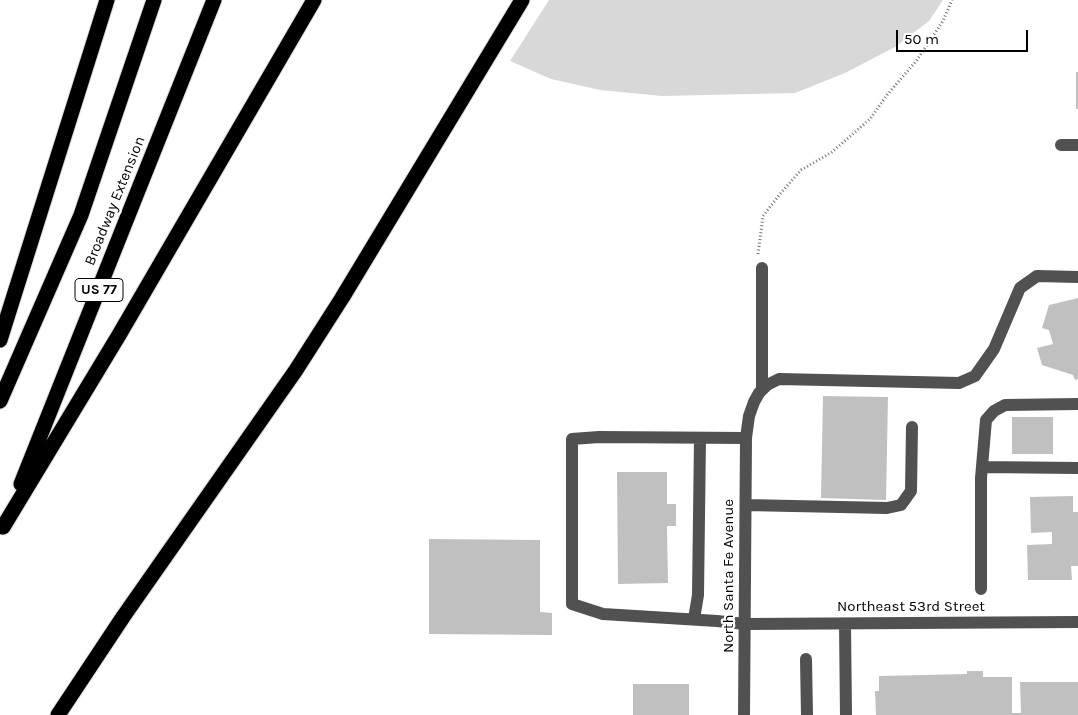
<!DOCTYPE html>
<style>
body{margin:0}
#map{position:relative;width:1078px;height:715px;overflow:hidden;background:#fff;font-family:Karla,sans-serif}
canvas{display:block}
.scale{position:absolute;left:896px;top:30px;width:132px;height:22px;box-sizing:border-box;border:2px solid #000;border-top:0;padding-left:6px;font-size:15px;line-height:18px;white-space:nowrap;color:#000;-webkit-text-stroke:4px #fff;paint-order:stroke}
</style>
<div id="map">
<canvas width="1078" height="715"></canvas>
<div class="scale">50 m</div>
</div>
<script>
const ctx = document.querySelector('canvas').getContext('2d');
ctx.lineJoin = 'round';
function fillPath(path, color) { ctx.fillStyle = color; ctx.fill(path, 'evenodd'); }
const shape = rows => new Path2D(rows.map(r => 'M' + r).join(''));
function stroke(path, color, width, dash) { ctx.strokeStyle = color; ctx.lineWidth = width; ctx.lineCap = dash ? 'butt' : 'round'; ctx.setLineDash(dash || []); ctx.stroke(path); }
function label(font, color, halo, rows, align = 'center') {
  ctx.font = font + ' Karla,sans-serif'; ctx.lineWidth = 4.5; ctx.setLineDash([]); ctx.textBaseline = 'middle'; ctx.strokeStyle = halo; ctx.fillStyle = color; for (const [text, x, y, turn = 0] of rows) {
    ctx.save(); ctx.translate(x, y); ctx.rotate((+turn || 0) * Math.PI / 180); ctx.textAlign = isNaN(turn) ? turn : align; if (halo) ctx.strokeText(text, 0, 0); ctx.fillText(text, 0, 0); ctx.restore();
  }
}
fillPath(shape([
 [549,0,943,0,929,21,895,47,845,73,795,93,662,96,600,90,551,79,510,61]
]), '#d8d8d8');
fillPath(shape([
 [1076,72,1078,72,1078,109,1076,109],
 [1078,298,1078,379,1075,380,1073,375,1042,365,1037,348,1053,344,1049,330,1042,328,1049,305],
 [823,396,888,397,886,500,821,498],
 [1012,417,1053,417,1053,454,1012,454],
 [617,472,667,472,667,504,676,504,676,526,667,526,668,583,618,584],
 [1073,496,1073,512,1078,512,1078,566,1071,566,1072,580,1028,580,1027,545,1052,544,1052,532,1031,533,1030,497],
 [429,539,540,540,540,612,552,613,552,635,429,634],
 [967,671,983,671,983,677,1012,677,1012,713,1021,713,1020,682,1078,682,1078,715,876,715,875,691,879,691,879,676,967,674],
 [633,684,689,684,689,715,633,715]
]), '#c0c0c0');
const highway = shape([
 [0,340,107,0],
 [0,401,81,215,154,0],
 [21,484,214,0],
 [3,527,119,335,314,0],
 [58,715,123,617,296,370,342,298,522,0]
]);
stroke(highway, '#dbdbdb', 17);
stroke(shape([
 [758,254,763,216,780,194,801,170,832,152,870,119,887,95,917,60,943,21,952,0]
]), '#737373', 3, [1, 2.5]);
stroke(shape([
 [1061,145,1078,145],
 [762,268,762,389],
 [746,438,599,437,572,439,572,604,603,614,717,621,745,624,1078,622],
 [982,467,1078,468],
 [746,505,887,508,901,505,911,491,912,427],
 [981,589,981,478,986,420,994,411,1005,405,1078,404],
 [694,619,698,595,700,438],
 [845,624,846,715],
 [806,659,807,715],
 [744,715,746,438,749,416,754,402,759,393,767,385,779,379,959,383,975,376,994,349,1020,288,1037,276,1078,277]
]), '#515151', 12);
stroke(highway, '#000', 15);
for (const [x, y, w] of [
 [99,290,48]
]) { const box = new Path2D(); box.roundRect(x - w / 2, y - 11.5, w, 23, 4); ctx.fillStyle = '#fff'; ctx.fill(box); stroke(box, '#000', 1); }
label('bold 14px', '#000', null, [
 ["US 77",99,290]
]);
label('15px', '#000', '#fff', [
 ["Broadway Extension",115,201,-68],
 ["North Santa Fe Avenue",729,576,-90],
 ["Northeast 53rd Street",911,607]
]);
</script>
